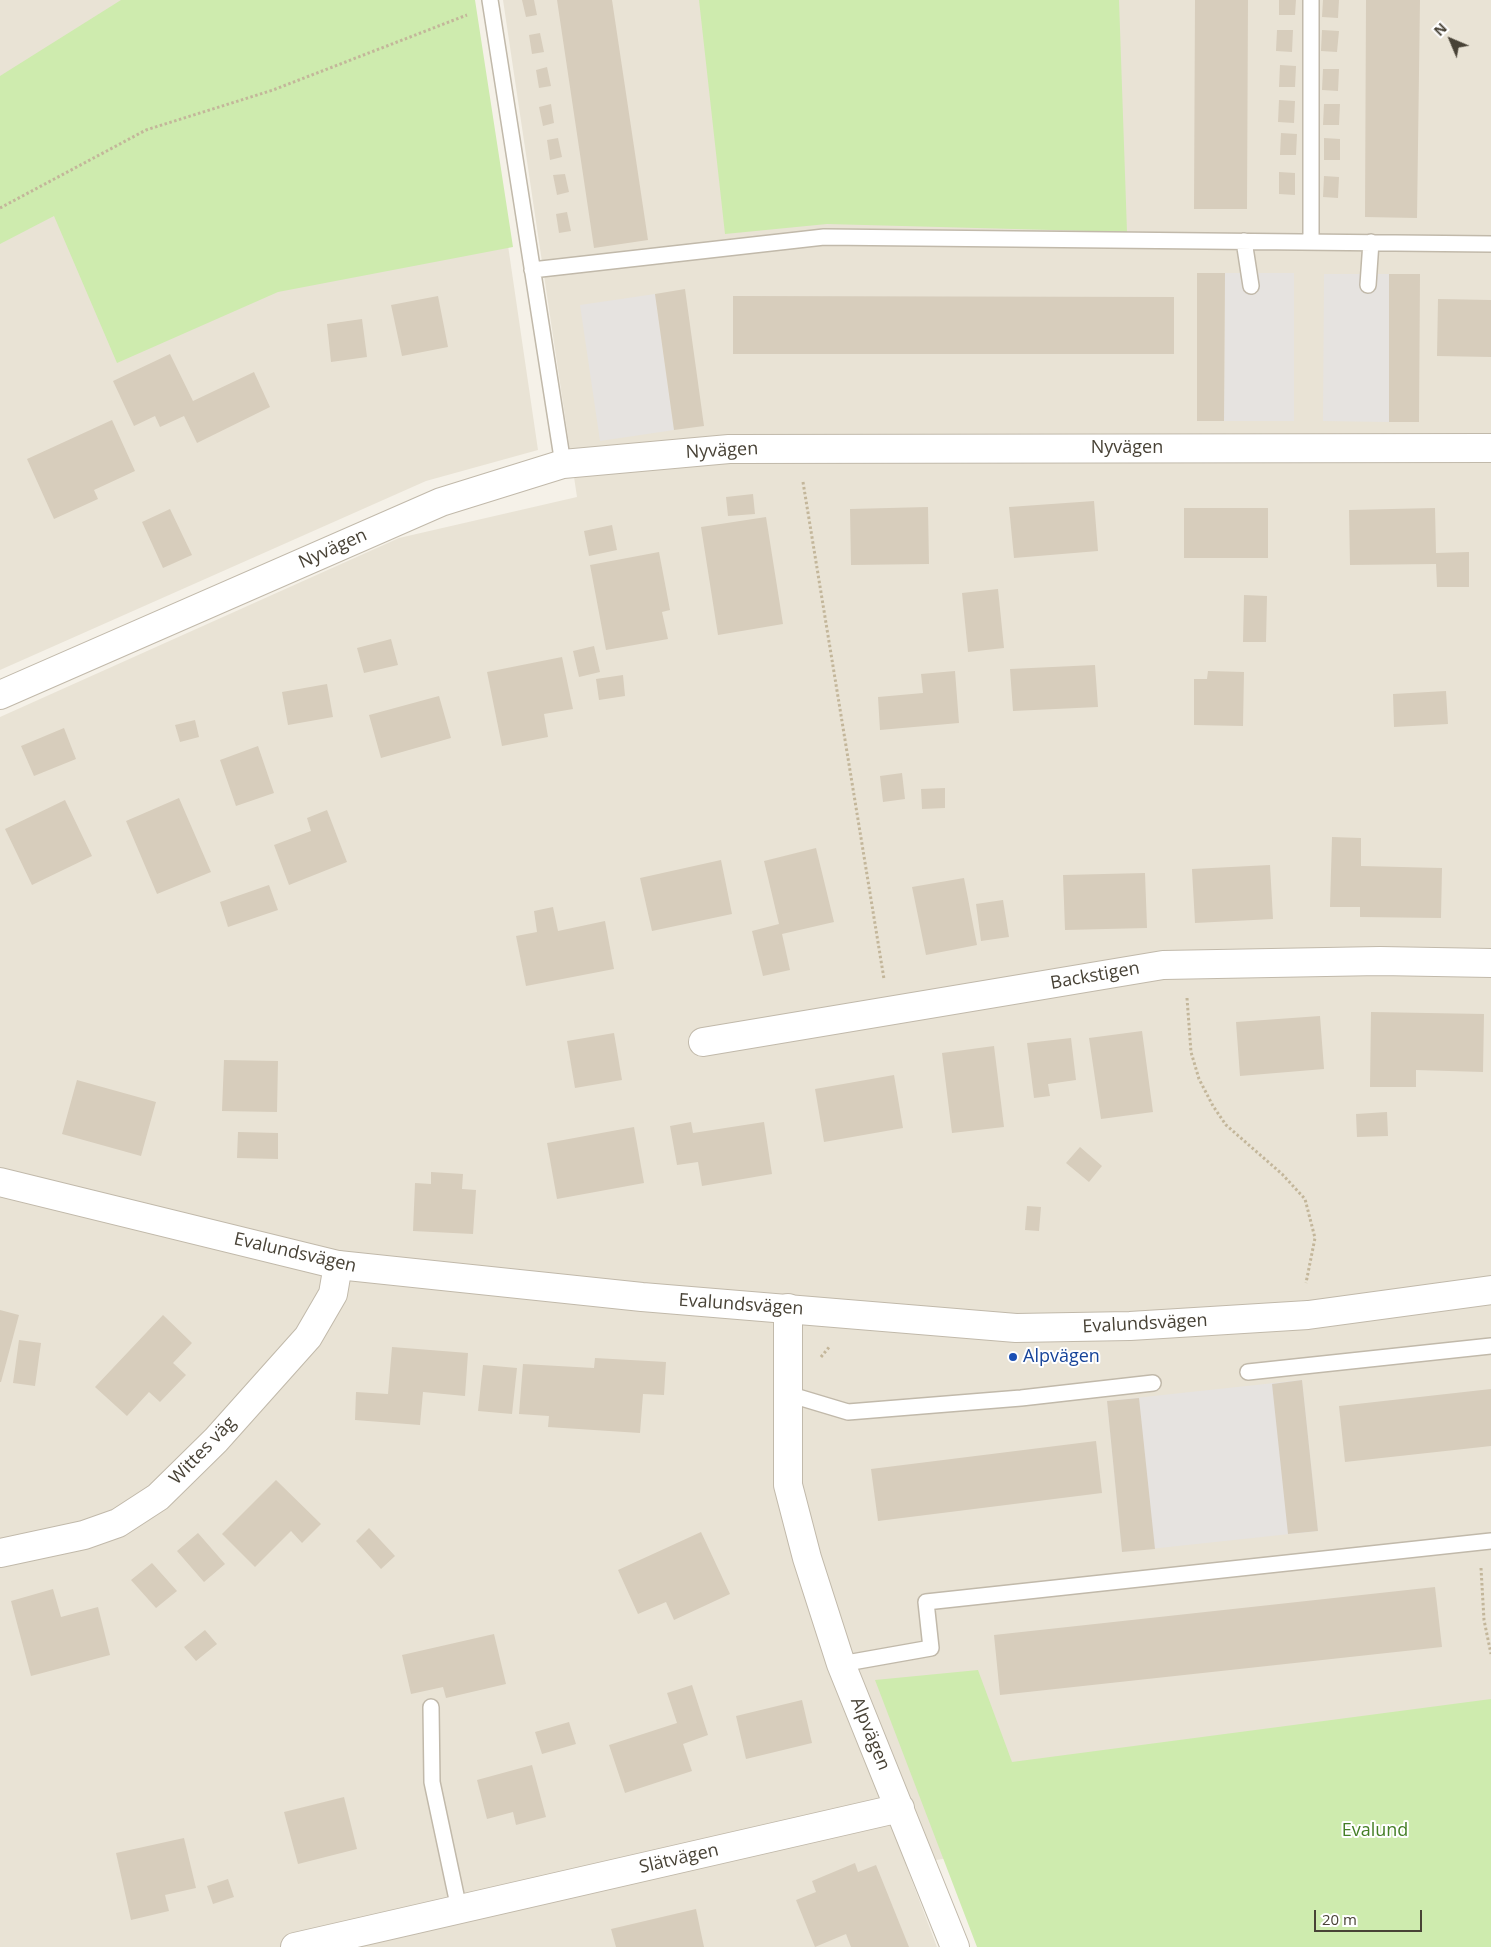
<!DOCTYPE html>
<meta charset="utf-8">
<style>
body{margin:0}
#map{position:relative;width:1491px;height:1947px;overflow:hidden;background:#f5f1e8;font-family:"Open Sans",sans-serif}
canvas{display:block}
.north{position:absolute;left:1426px;top:15px;width:50px;height:50px;-webkit-text-stroke:4px #fff;paint-order:stroke;rotate:315deg;font-size:14px;font-weight:700;line-height:20px;text-align:center;color:#484236}
.north::after{content:'';display:block;margin:auto;width:18px;height:22px;background:#484236;clip-path:polygon(50% 0,100% 100%,50% 72%,0 100%)}
.scale{position:absolute;left:1314px;top:1910px;width:108px;height:22px;box-sizing:border-box;border:2px solid #484236;border-top:0;padding-left:6px;font-size:15px;line-height:18px;white-space:nowrap;color:#484236;-webkit-text-stroke:4px #fff;paint-order:stroke}
</style>
<div id="map">
<canvas width="1491" height="1947"></canvas>
<div class="north">N</div>
<div class="scale">20 m</div>
</div>
<script>
const ctx = document.querySelector('canvas').getContext('2d');
ctx.lineJoin = 'round';
function fillPath(path, color) { ctx.fillStyle = color; ctx.fill(path, 'evenodd'); }
const shape = rows => new Path2D(rows.map(r => 'M' + r).join(''));
function stroke(path, color, width, dash) { ctx.strokeStyle = color; ctx.lineWidth = width; ctx.lineCap = dash ? 'butt' : 'round'; ctx.setLineDash(dash || []); ctx.stroke(path); }
function label(font, color, halo, rows, align = 'center') {
  ctx.font = font + ' "Open Sans",sans-serif'; ctx.lineWidth = 4; ctx.setLineDash([]); ctx.textBaseline = 'middle'; ctx.strokeStyle = halo; ctx.fillStyle = color; for (const [text, x, y, turn = 0] of rows) {
    ctx.save(); ctx.translate(x, y); ctx.rotate((+turn || 0) * Math.PI / 180); ctx.textAlign = isNaN(turn) ? turn : align; if (halo) ctx.strokeText(text, 0, 0); ctx.fillText(text, 0, 0); ctx.restore();
  }
}
fillPath(shape([
 [0,0,472,0,538,450,426,481,0,670],
 [503,0,1491,0,1491,1768,906,1865,937,1947,0,1947,0,717,399,538,577,497]
]), '#e9e3d5');
fillPath(shape([
 [121,0,475,0,513,247,278,292,117,363,54,216,0,244,0,76],
 [699,0,1119,0,1127,232,827,224,725,234],
 [978,1670,1012,1762,1491,1699,1491,1947,977,1947,875,1680]
]), '#ceebae');
fillPath(shape([
 [1225,273,1294,273,1294,421,1224,421],
 [1324,274,1389,274,1389,422,1323,421],
 [655,294,674,430,600,441,580,305],
 [1302,1380,1318,1531,1122,1552,1107,1401]
]), '#e6e3e0');
fillPath(shape([
 [522,0,534,0,537,15,526,17],
 [557,0,612,0,648,240,594,248],
 [1195,0,1248,0,1247,209,1194,209],
 [1279,0,1296,0,1295,15,1279,15],
 [1323,0,1339,0,1338,18,1322,17],
 [1366,0,1420,0,1417,218,1365,217],
 [1277,30,1293,30,1292,52,1276,51],
 [1322,30,1339,31,1337,52,1321,51],
 [540,33,544,52,532,54,529,35],
 [1280,65,1296,66,1295,87,1279,87],
 [547,67,551,86,539,88,536,70],
 [1323,69,1339,69,1338,91,1322,90],
 [1279,100,1295,101,1294,123,1278,122],
 [551,104,554,123,543,126,539,107],
 [1324,104,1340,104,1339,125,1323,125],
 [1281,133,1297,134,1296,155,1280,155],
 [558,138,562,157,550,160,547,140],
 [1324,138,1340,139,1340,160,1324,160],
 [1279,172,1295,173,1295,195,1279,194],
 [565,174,569,192,557,195,553,175],
 [1324,176,1339,177,1338,198,1323,197],
 [567,212,571,231,559,233,556,214],
 [1197,273,1225,273,1224,421,1197,421],
 [1389,274,1420,274,1419,422,1389,422],
 [685,289,704,426,674,430,655,294],
 [438,296,448,347,402,356,391,305],
 [733,296,1174,297,1174,354,733,354],
 [1438,299,1491,300,1491,357,1437,356],
 [362,319,367,357,331,362,327,324],
 [170,354,193,401,254,372,270,407,197,443,184,416,160,427,155,416,134,426,113,381],
 [112,420,135,471,94,490,98,499,54,519,27,459],
 [753,494,755,514,728,516,726,497],
 [1094,501,1098,551,1014,558,1009,507],
 [928,507,929,564,851,565,850,509],
 [1184,508,1268,508,1268,558,1184,558],
 [1435,508,1436,553,1469,552,1469,587,1437,587,1436,564,1350,565,1349,510],
 [170,509,192,555,163,568,142,522],
 [766,517,783,624,718,635,701,527],
 [612,525,617,550,589,556,584,531],
 [659,552,670,610,662,612,668,639,606,650,590,565],
 [998,589,1004,648,968,652,962,593],
 [1244,595,1267,596,1266,642,1243,642],
 [391,639,398,665,364,673,357,648],
 [594,646,600,672,579,677,573,651],
 [562,657,573,709,544,714,548,737,502,746,487,672],
 [1095,665,1098,707,1013,711,1010,669],
 [955,671,959,723,880,730,878,697,923,693,921,674],
 [1208,671,1244,672,1243,726,1194,725,1194,679,1207,679],
 [623,675,625,696,599,700,596,679],
 [327,684,333,717,288,725,282,692],
 [1446,691,1448,724,1394,727,1393,694],
 [439,696,451,738,381,758,369,715],
 [195,720,199,737,180,742,175,725],
 [64,728,76,759,34,776,21,746],
 [258,746,274,793,236,806,220,760],
 [902,773,905,799,883,802,880,776],
 [945,788,945,808,922,809,921,789],
 [179,798,211,872,157,894,126,821],
 [65,800,92,856,32,885,5,829],
 [327,810,347,862,289,885,274,845,311,831,307,818],
 [1332,837,1361,838,1361,866,1442,868,1441,918,1360,917,1360,907,1330,907],
 [816,848,834,922,782,934,790,970,763,976,752,931,779,924,764,861],
 [721,860,732,914,652,931,640,878],
 [1270,865,1273,919,1195,923,1192,869],
 [1145,873,1147,928,1065,930,1063,875],
 [964,878,977,945,926,955,912,887],
 [269,885,278,910,228,927,220,902],
 [1003,900,1009,937,981,941,976,904],
 [553,907,558,931,605,921,614,969,526,986,516,936,537,932,534,911],
 [1371,1012,1484,1014,1483,1072,1416,1070,1416,1087,1370,1087],
 [1320,1016,1324,1069,1240,1076,1236,1022],
 [1142,1031,1153,1112,1101,1119,1089,1038],
 [614,1033,622,1080,575,1088,567,1041],
 [1071,1038,1076,1080,1048,1084,1050,1096,1034,1098,1027,1043],
 [994,1046,1004,1127,952,1133,942,1053],
 [224,1060,278,1061,277,1112,222,1111],
 [894,1075,903,1128,824,1142,815,1089],
 [77,1080,156,1102,141,1156,62,1134],
 [1387,1112,1388,1136,1357,1137,1356,1114],
 [691,1122,693,1133,764,1122,772,1174,702,1186,698,1162,677,1165,670,1126],
 [634,1127,644,1183,557,1199,547,1143],
 [238,1132,278,1133,278,1159,237,1158],
 [1080,1147,1102,1166,1089,1182,1066,1163],
 [431,1172,463,1174,462,1189,476,1190,473,1234,413,1231,415,1183,431,1184],
 [1027,1206,1041,1207,1039,1231,1025,1230],
 [0,1310,19,1315,1,1382,0,1382],
 [163,1315,192,1343,173,1363,186,1375,160,1402,149,1392,127,1416,95,1387],
 [19,1340,41,1343,35,1386,13,1383],
 [392,1347,468,1353,465,1396,423,1392,420,1425,355,1420,356,1392,388,1394],
 [595,1358,666,1362,664,1395,643,1394,640,1433,548,1427,549,1416,519,1414,523,1364,594,1368],
 [483,1365,517,1368,512,1414,478,1411],
 [1302,1380,1318,1531,1288,1534,1272,1384],
 [1491,1389,1491,1446,1345,1462,1339,1406],
 [1139,1398,1155,1549,1122,1552,1107,1401],
 [1096,1441,1102,1493,878,1521,871,1469],
 [276,1480,321,1524,302,1543,291,1531,255,1567,222,1534],
 [369,1528,395,1556,381,1569,356,1541],
 [701,1532,730,1594,674,1620,666,1602,638,1614,618,1570],
 [198,1533,225,1564,204,1582,177,1551],
 [152,1563,177,1591,156,1608,131,1580],
 [1435,1587,1442,1647,1000,1695,994,1635],
 [53,1589,61,1617,98,1607,110,1655,31,1676,11,1601],
 [205,1630,217,1644,196,1661,184,1647],
 [494,1634,506,1684,446,1698,443,1687,411,1694,402,1655],
 [692,1685,708,1735,683,1744,692,1771,625,1793,609,1745,677,1723,667,1693],
 [802,1700,812,1743,746,1759,736,1716],
 [569,1722,576,1744,542,1754,535,1732],
 [532,1765,546,1817,516,1825,513,1812,487,1819,477,1780],
 [344,1797,357,1849,298,1864,284,1812],
 [184,1838,196,1888,165,1895,169,1911,131,1920,116,1853],
 [855,1863,858,1872,876,1865,909,1947,851,1947,846,1934,815,1947,796,1900,816,1892,812,1881],
 [228,1879,234,1897,213,1904,207,1886],
 [696,1909,704,1947,616,1947,611,1929]
]), '#d7cdbc');
const service = shape([
 [490,0,563,464],
 [1244,241,1251,286],
 [1311,242,1311,0],
 [532,270,824,237,1491,244],
 [1368,285,1371,242],
 [1248,1372,1491,1346],
 [788,1394,848,1412,1021,1398,1153,1383],
 [841,1664,931,1648,926,1602,1491,1541],
 [431,1707,432,1782,459,1909]
]);
const minor = shape([
 [0,695,441,502,563,464,729,449,1491,448],
 [703,1042,1163,965,1380,961,1491,963],
 [788,1308,788,1485,807,1558,841,1664,955,1947],
 [0,1553,84,1535,118,1523,158,1497,216,1440,308,1337,333,1294,338,1265],
 [295,1947,900,1808]
]);
const tertiary = shape([
 [0,1182,338,1265,642,1297,1016,1328,1130,1326,1308,1315,1491,1290]
]);
stroke(service, '#c1b9aa', 18);
stroke(minor, '#c1b9aa', 30);
stroke(tertiary, '#c1b9aa', 30);
stroke(shape([
 [0,208,146,130,273,90,467,15],
 [803,482,884,979],
 [1187,998,1191,1052,1199,1079,1213,1106,1226,1125,1282,1174,1305,1199,1315,1238,1306,1283],
 [821,1357,830,1346],
 [1481,1568,1484,1620,1491,1654]
]), '#c3b69a', 3, [2.5, 2.5]);
stroke(service, '#fff', 15);
stroke(minor, '#fff', 28);
stroke(tertiary, '#fff', 28);
for (const [x, y, r, color] of [
 [1013,1357,5,"#1a4fb4"]
]) { const dot = new Path2D(); dot.arc(x, y, r, 0, 2 * Math.PI); ctx.fillStyle = color; ctx.fill(dot); stroke(dot, '#fff', 2); }
label('18px', '#484236', '#fff', [
 ["Nyvägen",1127,448],
 ["Nyvägen",722,451,-3],
 ["Nyvägen",333,549,-24],
 ["Backstigen",1095,976,-10],
 ["Evalundsvägen",295,1253,13],
 ["Evalundsvägen",741,1305,4],
 ["Evalundsvägen",1145,1324,-3],
 ["Wittes väg",203,1451,-46],
 ["Alpvägen",870,1734,68],
 ["Slätvägen",679,1859,-13]
]);
label('18px', '#164399', '#fff', [
 ["Alpvägen",1023,1357]
], 'left');
label('18px', '#447e26', '#fff', [
 ["Evalund",1375,1831]
]);
</script>
